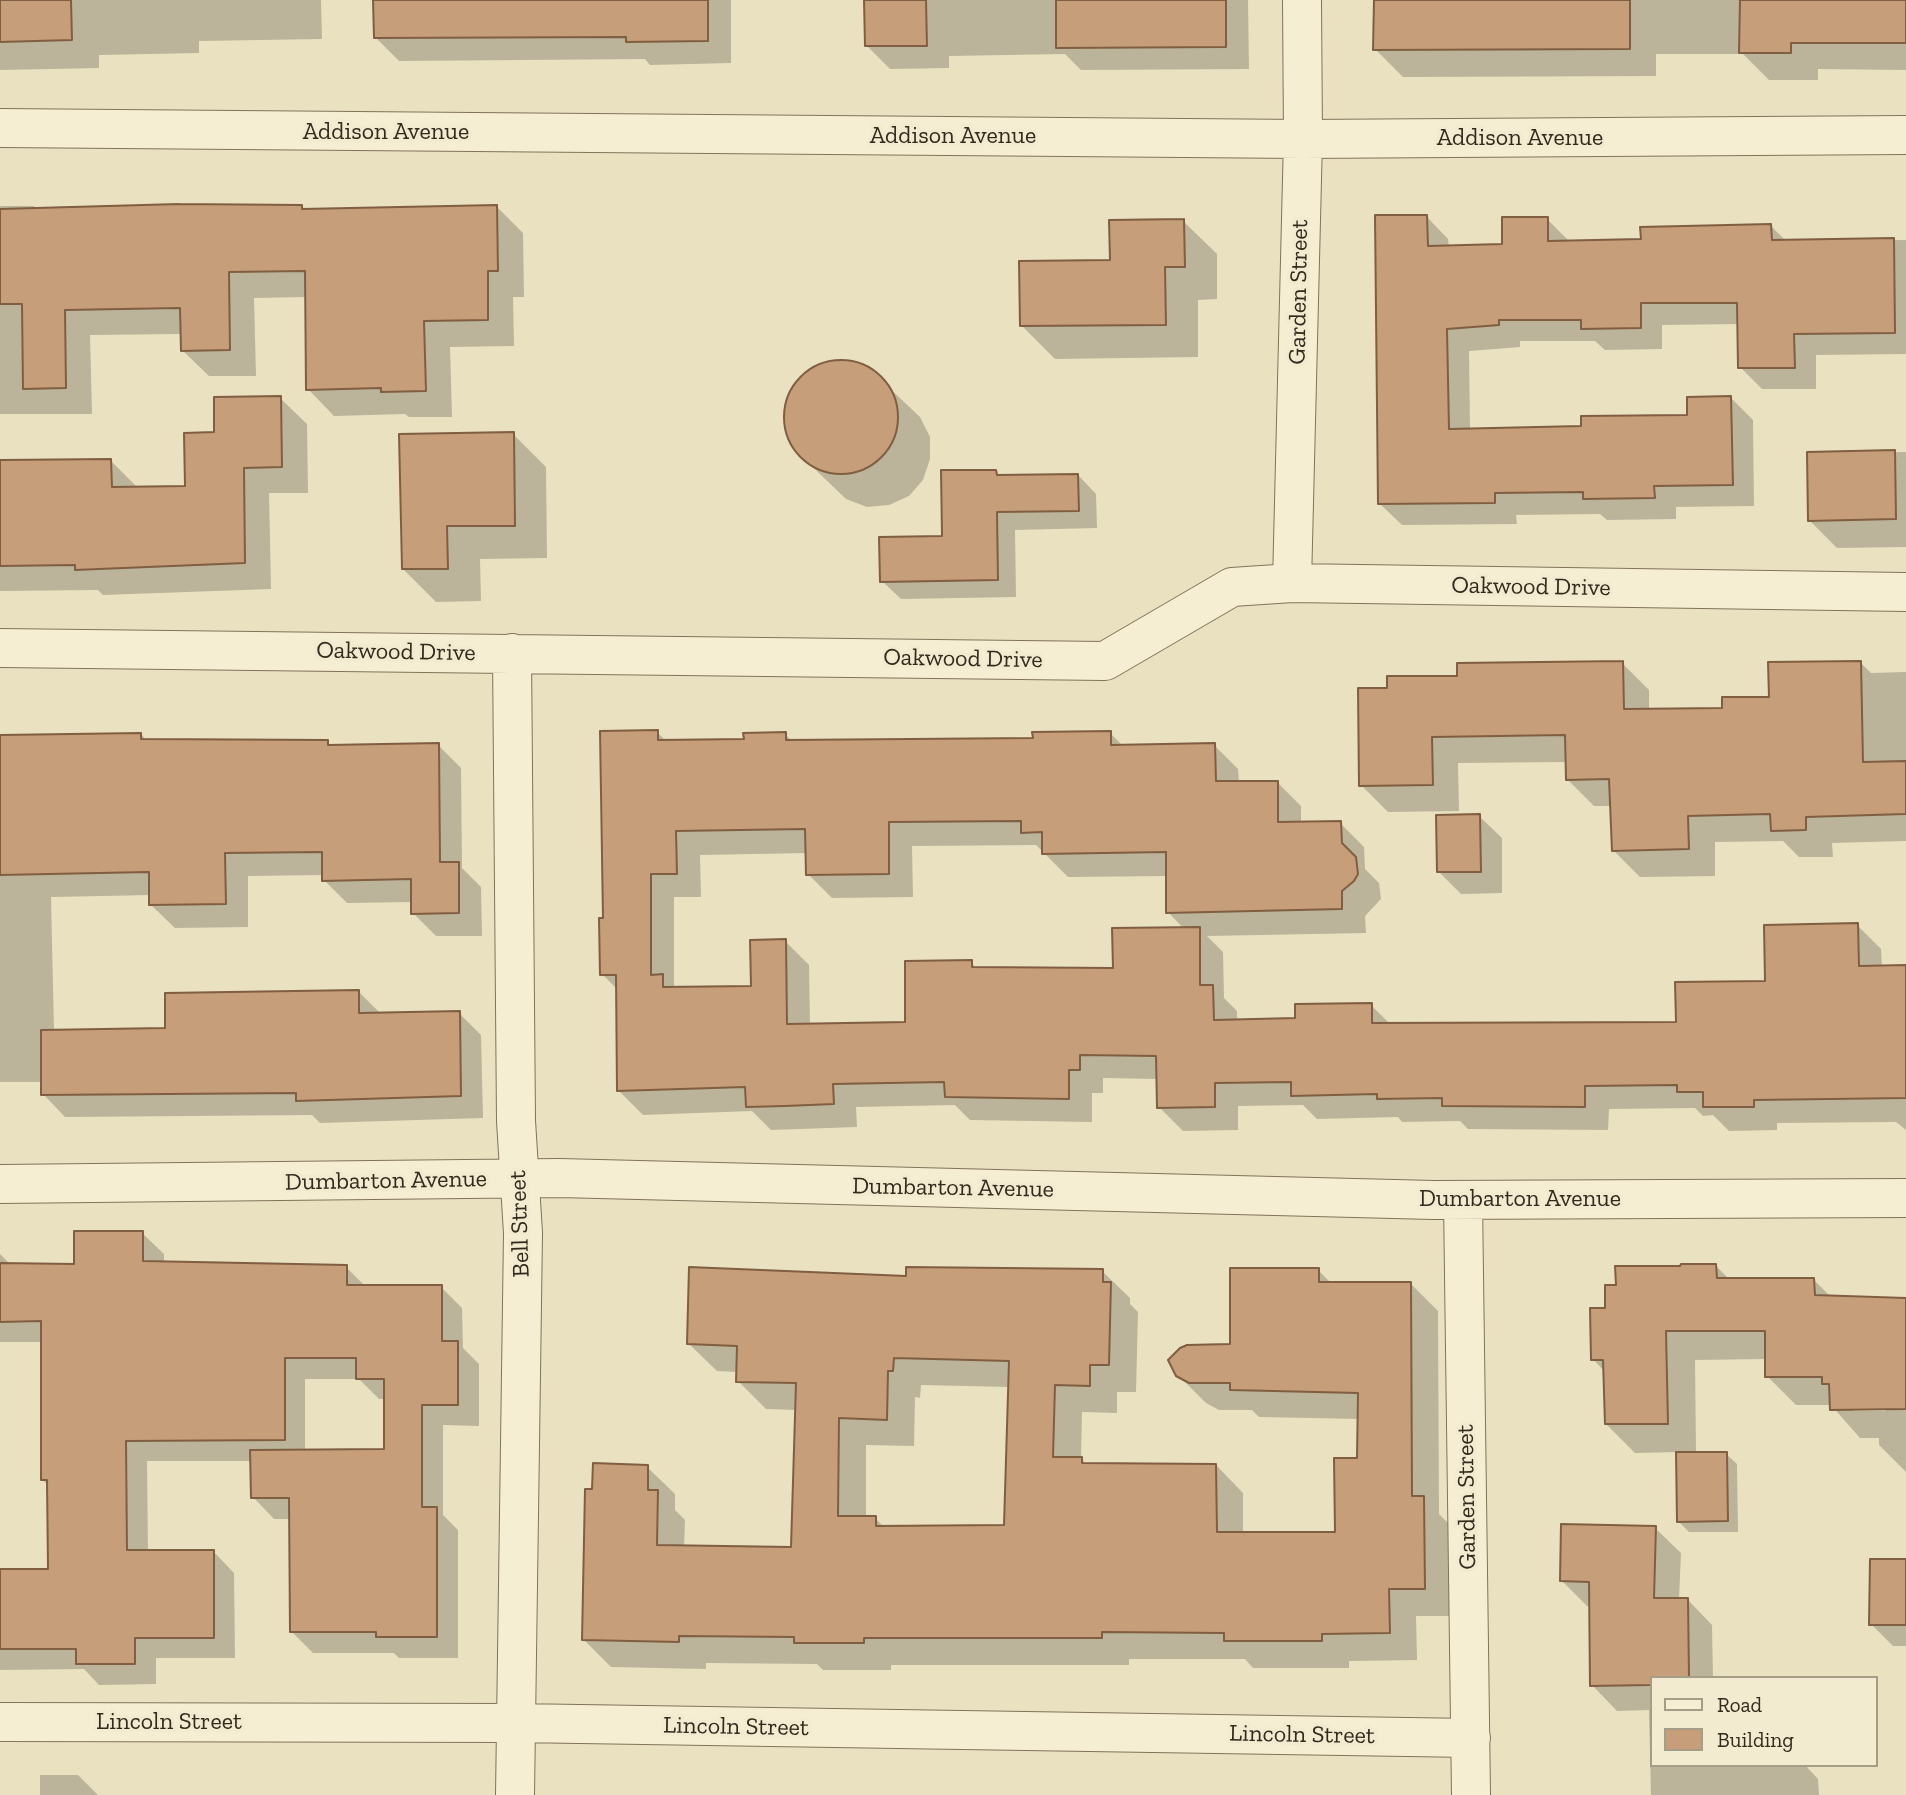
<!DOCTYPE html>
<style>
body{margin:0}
#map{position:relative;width:1906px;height:1795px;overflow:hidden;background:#eae1c1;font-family:"Zilla Slab",serif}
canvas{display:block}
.legend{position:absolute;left:1650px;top:1676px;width:228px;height:91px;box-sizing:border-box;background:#f2ebd0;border:2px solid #a69d88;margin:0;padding:9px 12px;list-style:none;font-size:21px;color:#33291d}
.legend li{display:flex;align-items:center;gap:14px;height:35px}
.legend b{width:35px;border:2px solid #a69d88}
</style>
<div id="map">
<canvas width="1906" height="1795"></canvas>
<ul class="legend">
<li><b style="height:9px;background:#f6eed3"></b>Road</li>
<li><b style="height:19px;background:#c69e79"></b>Building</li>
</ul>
</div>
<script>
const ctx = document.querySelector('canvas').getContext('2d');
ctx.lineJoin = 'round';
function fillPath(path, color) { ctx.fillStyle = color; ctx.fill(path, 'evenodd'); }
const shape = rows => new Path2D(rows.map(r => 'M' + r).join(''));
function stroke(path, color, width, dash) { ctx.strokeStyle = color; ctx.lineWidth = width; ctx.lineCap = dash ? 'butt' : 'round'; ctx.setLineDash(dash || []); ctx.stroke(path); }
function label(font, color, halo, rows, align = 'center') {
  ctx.font = font + ' "Zilla Slab",serif'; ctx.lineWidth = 7; ctx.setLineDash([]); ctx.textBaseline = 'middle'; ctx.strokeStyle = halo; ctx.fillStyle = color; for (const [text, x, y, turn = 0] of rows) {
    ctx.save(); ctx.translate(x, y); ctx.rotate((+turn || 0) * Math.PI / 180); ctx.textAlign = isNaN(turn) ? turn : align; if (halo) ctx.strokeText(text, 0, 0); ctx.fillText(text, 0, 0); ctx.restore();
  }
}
fillPath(shape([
 [0,0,321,0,322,39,199,41,199,53,99,55,99,68,0,70],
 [375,0,731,0,731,63,650,65,645,59,399,61,376,38],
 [866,0,1248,0,1249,69,1081,70,1065,54,949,56,949,68,890,69,867,46],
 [1375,0,1906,0,1906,70,1818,69,1818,80,1769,80,1743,54,1656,54,1656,76,1403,77,1375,49],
 [0,206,34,206,38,210,302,206,306,211,497,207,523,233,524,297,513,297,514,346,450,347,452,417,409,417,405,414,334,416,308,389,307,297,254,298,256,376,209,376,182,350,182,334,90,335,92,414,0,414],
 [1426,216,1448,239,1449,247,1504,245,1547,219,1569,241,1643,241,1771,226,1786,241,1906,240,1906,354,1816,355,1816,389,1762,389,1740,367,1739,324,1662,325,1662,349,1605,350,1595,341,1520,341,1520,347,1469,351,1470,430,1583,428,1689,417,1731,398,1753,420,1754,506,1676,507,1676,519,1607,520,1600,514,1516,515,1517,524,1402,525,1379,503],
 [1183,221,1217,254,1217,299,1198,300,1198,357,1055,359,1022,326,1112,262],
 [827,362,849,362,869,369,920,417,930,437,930,459,923,480,909,496,889,505,867,507,846,499,796,451,787,431,785,409,793,388,807,372],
 [280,398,307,424,308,493,269,493,271,589,103,595,98,590,0,591,0,462,111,461,137,487,186,487,216,434],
 [513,434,546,467,547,558,480,559,481,601,436,602,403,569],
 [1906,452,1906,547,1837,548,1809,520,1808,454],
 [996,471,1001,477,1078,475,1096,494,1097,528,1015,530,1016,597,901,599,882,581,944,538],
 [1860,662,1871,673,1906,672,1906,841,1832,843,1833,857,1799,857,1783,841,1715,842,1715,876,1640,877,1613,850,1612,806,1594,806,1567,779,1567,762,1458,763,1459,811,1388,812,1361,785,1389,690,1459,678,1622,663,1649,690,1649,710,1724,710,1770,698],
 [657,732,667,742,746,741,785,734,793,742,1034,740,1110,733,1124,747,1214,745,1238,769,1239,782,1277,782,1301,806,1301,823,1340,823,1364,847,1365,869,1379,883,1381,899,1365,916,1366,933,1207,936,1223,952,1224,998,1237,1011,1237,1021,1296,1020,1371,1005,1390,1024,1678,1024,1767,982,1857,925,1881,949,1882,968,1906,967,1906,1130,1896,1122,1777,1123,1777,1130,1729,1131,1713,1115,1703,1116,1695,1108,1609,1109,1608,1130,1468,1129,1460,1121,1402,1122,1398,1117,1317,1119,1303,1105,1238,1106,1238,1130,1183,1131,1159,1107,1158,1079,1103,1078,1103,1093,1092,1093,1092,1122,970,1120,955,1105,856,1107,857,1127,771,1130,752,1111,643,1115,619,1091,618,990,602,974,604,920],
 [1036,845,1068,877,1168,876,1168,912,1184,929,1115,969,977,969,971,962,907,1024,810,1026,809,965,785,941,753,987,674,988,674,897,701,897,700,855,807,853,808,874,832,898,913,897,912,846],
 [0,734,141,734,147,741,327,742,332,747,438,745,461,768,462,868,481,887,482,936,436,936,413,913,413,902,347,903,324,880,324,875,248,876,248,927,175,928,151,905,151,895,51,897,54,1031,167,1030,358,991,381,1014,459,1013,481,1035,483,1118,320,1123,312,1115,65,1117,43,1094,43,1082,0,1082],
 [1479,816,1502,838,1502,893,1461,894,1439,872],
 [142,1233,164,1254,164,1263,346,1267,365,1286,441,1287,462,1308,463,1348,479,1364,479,1426,443,1425,443,1515,458,1530,458,1658,399,1658,394,1653,313,1653,291,1631,290,1519,274,1519,253,1497,252,1461,147,1461,148,1552,213,1551,234,1573,235,1658,156,1658,156,1684,99,1685,84,1669,0,1670,0,1571,50,1571,49,1486,43,1480,43,1342,0,1342,0,1254,11,1265,76,1266],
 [305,1379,359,1379,379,1399,386,1399,385,1451,305,1451],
 [1716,1266,1730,1280,1814,1280,1831,1297,1906,1299,1906,1472,1879,1445,1879,1438,1860,1438,1831,1405,1796,1405,1767,1376,1767,1359,1695,1360,1696,1454,1726,1454,1737,1464,1738,1532,1689,1532,1678,1521,1678,1452,1635,1453,1606,1424,1605,1372,1593,1359,1606,1310,1618,1286],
 [1850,1408,1886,1408,1886,1411,1854,1411],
 [1318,1270,1332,1284,1411,1284,1438,1311,1439,1514,1451,1526,1452,1616,1416,1616,1417,1660,1349,1661,1349,1668,1253,1668,1245,1659,1129,1659,1129,1665,891,1665,891,1670,823,1670,817,1664,706,1663,706,1669,611,1667,583,1639,594,1491,647,1467,675,1494,675,1510,685,1520,684,1548,793,1549,797,1410,766,1409,738,1381,738,1372,717,1371,689,1344,907,1278,1102,1271,1130,1298,1130,1304,1138,1312,1136,1392,1117,1392,1117,1413,1082,1412,1081,1458,1087,1465,1216,1465,1243,1493,1243,1533,1337,1533,1359,1460,1359,1419,1259,1417,1252,1410,1219,1410,1206,1403,1178,1375,1232,1346],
 [921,1385,1010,1387,1005,1527,885,1528,875,1518,866,1518,866,1445,914,1446,915,1397,920,1398],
 [1655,1528,1681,1553,1679,1600,1687,1599,1712,1625,1713,1678,1652,1678,1652,1765,1805,1765,1818,1779,1819,1795,1651,1795,1649,1710,1617,1711,1592,1685,1591,1606,1587,1606,1561,1580],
 [1906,1560,1906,1646,1893,1646,1871,1624],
 [40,1775,78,1775,98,1795,40,1795]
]), '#0003');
const building = shape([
 [0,0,71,0,72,40,0,42,0,0],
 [373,0,708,0,708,41,626,42,626,37,374,38,373,0],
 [864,0,926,0,927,46,865,46,864,0],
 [1056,0,1226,0,1226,47,1056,48,1056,0],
 [1374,0,1630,0,1630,49,1373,50,1374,0],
 [1740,0,1906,0,1906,43,1791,43,1791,53,1739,53,1740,0],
 [179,204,302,205,302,209,497,205,498,271,488,271,488,320,424,321,426,391,381,392,381,388,306,390,305,271,229,272,230,350,181,351,180,308,65,310,66,388,23,389,22,304,0,304,0,209,179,204],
 [1375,215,1427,215,1428,246,1502,244,1502,217,1548,217,1548,241,1641,239,1640,227,1771,224,1772,240,1894,238,1895,333,1794,334,1795,368,1738,368,1737,303,1641,303,1641,328,1581,329,1581,320,1499,320,1499,325,1447,329,1449,429,1581,426,1581,416,1687,415,1687,397,1731,396,1733,485,1654,486,1655,498,1583,499,1583,492,1495,493,1495,503,1378,504,1375,215],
 [1184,219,1185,267,1165,267,1166,325,1020,326,1019,261,1110,260,1109,220,1184,219],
 '784 417a57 57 0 1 1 114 0a57 57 0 1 1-114 0Z',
 [281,396,282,467,244,468,245,563,75,570,75,565,0,566,0,460,111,459,112,487,185,486,184,433,214,432,214,397,281,396],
 [514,432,515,526,447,526,448,569,402,569,399,434,514,432],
 [1895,450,1896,519,1808,521,1807,452,1895,450],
 [941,470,996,470,997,475,1078,474,1079,511,997,512,998,580,880,582,879,537,942,536,941,470],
 [1623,661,1624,709,1722,708,1722,697,1769,697,1768,662,1861,661,1863,762,1906,761,1906,814,1806,817,1806,830,1771,831,1770,814,1688,816,1689,849,1612,851,1609,779,1566,780,1565,735,1432,737,1433,785,1359,786,1358,688,1387,688,1387,676,1457,676,1457,663,1623,661],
 [658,730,658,740,744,739,743,733,786,732,786,740,1033,738,1032,732,1111,731,1111,745,1215,743,1216,781,1278,781,1278,822,1341,821,1342,843,1356,857,1358,874,1354,881,1342,891,1342,909,1166,913,1166,852,1042,854,1042,832,1021,833,1021,821,889,822,889,874,806,875,805,829,676,831,677,874,651,874,651,975,663,974,663,987,751,986,750,940,786,939,787,1024,905,1022,905,961,972,960,972,967,1113,968,1112,928,1200,927,1200,985,1213,985,1214,1020,1295,1018,1295,1004,1372,1003,1372,1023,1676,1022,1675,982,1765,981,1764,925,1858,923,1859,966,1906,965,1906,1098,1754,1100,1754,1107,1703,1107,1703,1092,1677,1092,1677,1085,1585,1086,1585,1107,1442,1106,1442,1098,1377,1099,1377,1094,1291,1096,1291,1082,1215,1083,1215,1107,1157,1108,1156,1056,1080,1055,1080,1070,1069,1070,1069,1099,945,1097,944,1082,833,1084,834,1104,785,1106,746,1107,745,1087,617,1091,616,975,600,975,599,918,603,918,600,731,658,730],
 [141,733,141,739,328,740,328,745,439,743,440,862,459,862,459,913,411,914,411,879,322,881,322,852,225,853,226,904,149,905,149,872,0,875,0,735,141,733],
 [1480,814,1481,872,1437,872,1436,815,1480,814],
 [359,990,359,1013,460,1011,461,1096,296,1101,296,1093,41,1095,41,1030,165,1028,165,993,359,990],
 [74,1231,143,1231,143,1261,347,1265,347,1285,442,1285,442,1341,458,1341,458,1405,422,1405,422,1507,437,1507,437,1637,376,1637,376,1632,290,1632,289,1498,251,1498,250,1450,384,1449,384,1379,356,1379,356,1358,285,1358,285,1440,126,1441,127,1550,214,1550,214,1638,135,1638,135,1664,76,1664,76,1649,0,1649,0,1569,48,1569,47,1480,41,1480,41,1321,0,1322,0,1263,74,1264,74,1231],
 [1681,1264,1716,1264,1717,1278,1814,1278,1815,1295,1906,1298,1906,1409,1830,1410,1829,1384,1822,1384,1822,1377,1765,1377,1765,1331,1666,1331,1668,1424,1605,1424,1603,1360,1591,1360,1590,1308,1605,1308,1605,1285,1616,1285,1615,1266,1680,1266,1681,1264],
 [689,1267,906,1276,906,1267,1103,1269,1103,1282,1111,1282,1109,1365,1090,1365,1090,1386,1055,1385,1053,1457,1082,1457,1082,1463,1216,1464,1217,1532,1335,1532,1334,1458,1357,1458,1358,1393,1230,1390,1230,1383,1189,1383,1176,1376,1168,1360,1180,1348,1187,1345,1230,1344,1230,1268,1319,1268,1319,1282,1411,1282,1412,1496,1424,1496,1425,1589,1389,1589,1390,1633,1322,1634,1322,1641,1224,1641,1224,1633,1102,1632,1102,1638,864,1638,864,1643,794,1643,794,1637,679,1636,679,1642,582,1640,585,1489,592,1489,593,1463,648,1465,648,1490,658,1490,657,1545,791,1547,796,1383,736,1382,737,1346,687,1344,689,1267],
 [894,1358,1009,1361,1004,1525,876,1526,876,1516,838,1516,839,1418,887,1420,888,1371,893,1371,894,1358],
 [1676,1452,1727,1452,1728,1521,1677,1522,1676,1452],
 [1561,1524,1656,1526,1654,1598,1688,1598,1689,1678,1652,1678,1652,1685,1590,1686,1589,1582,1560,1581,1561,1524],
 [1870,1559,1906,1559,1906,1625,1869,1625,1870,1559]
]);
fillPath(building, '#c69e79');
stroke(building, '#805e41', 2);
const street = shape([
 [0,128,1303,139,1906,135],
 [1292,583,1303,139,1302,0],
 [0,648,1105,661,1232,587,1292,583,1906,592],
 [512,653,516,1121,523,1233,515,1795],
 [0,1184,559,1178,1434,1200,1906,1198],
 [1463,1200,1471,1795],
 [0,1722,516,1723,1471,1738]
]);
stroke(street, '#82725a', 40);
stroke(street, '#f6eed3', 38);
label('24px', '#33291d', '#f2ebd0', [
 ["Addison Avenue",386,132],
 ["Addison Avenue",953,136],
 ["Addison Avenue",1520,138],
 ["Garden Street",1299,292,-89],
 ["Oakwood Drive",1531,587,1],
 ["Oakwood Drive",396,652,1],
 ["Oakwood Drive",963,659,1],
 ["Dumbarton Avenue",386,1181,-1],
 ["Dumbarton Avenue",953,1188,1],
 ["Dumbarton Avenue",1520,1199],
 ["Bell Street",520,1224,-92],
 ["Garden Street",1467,1497,-91],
 ["Lincoln Street",169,1722],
 ["Lincoln Street",736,1727,1],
 ["Lincoln Street",1302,1735,1]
]);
</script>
